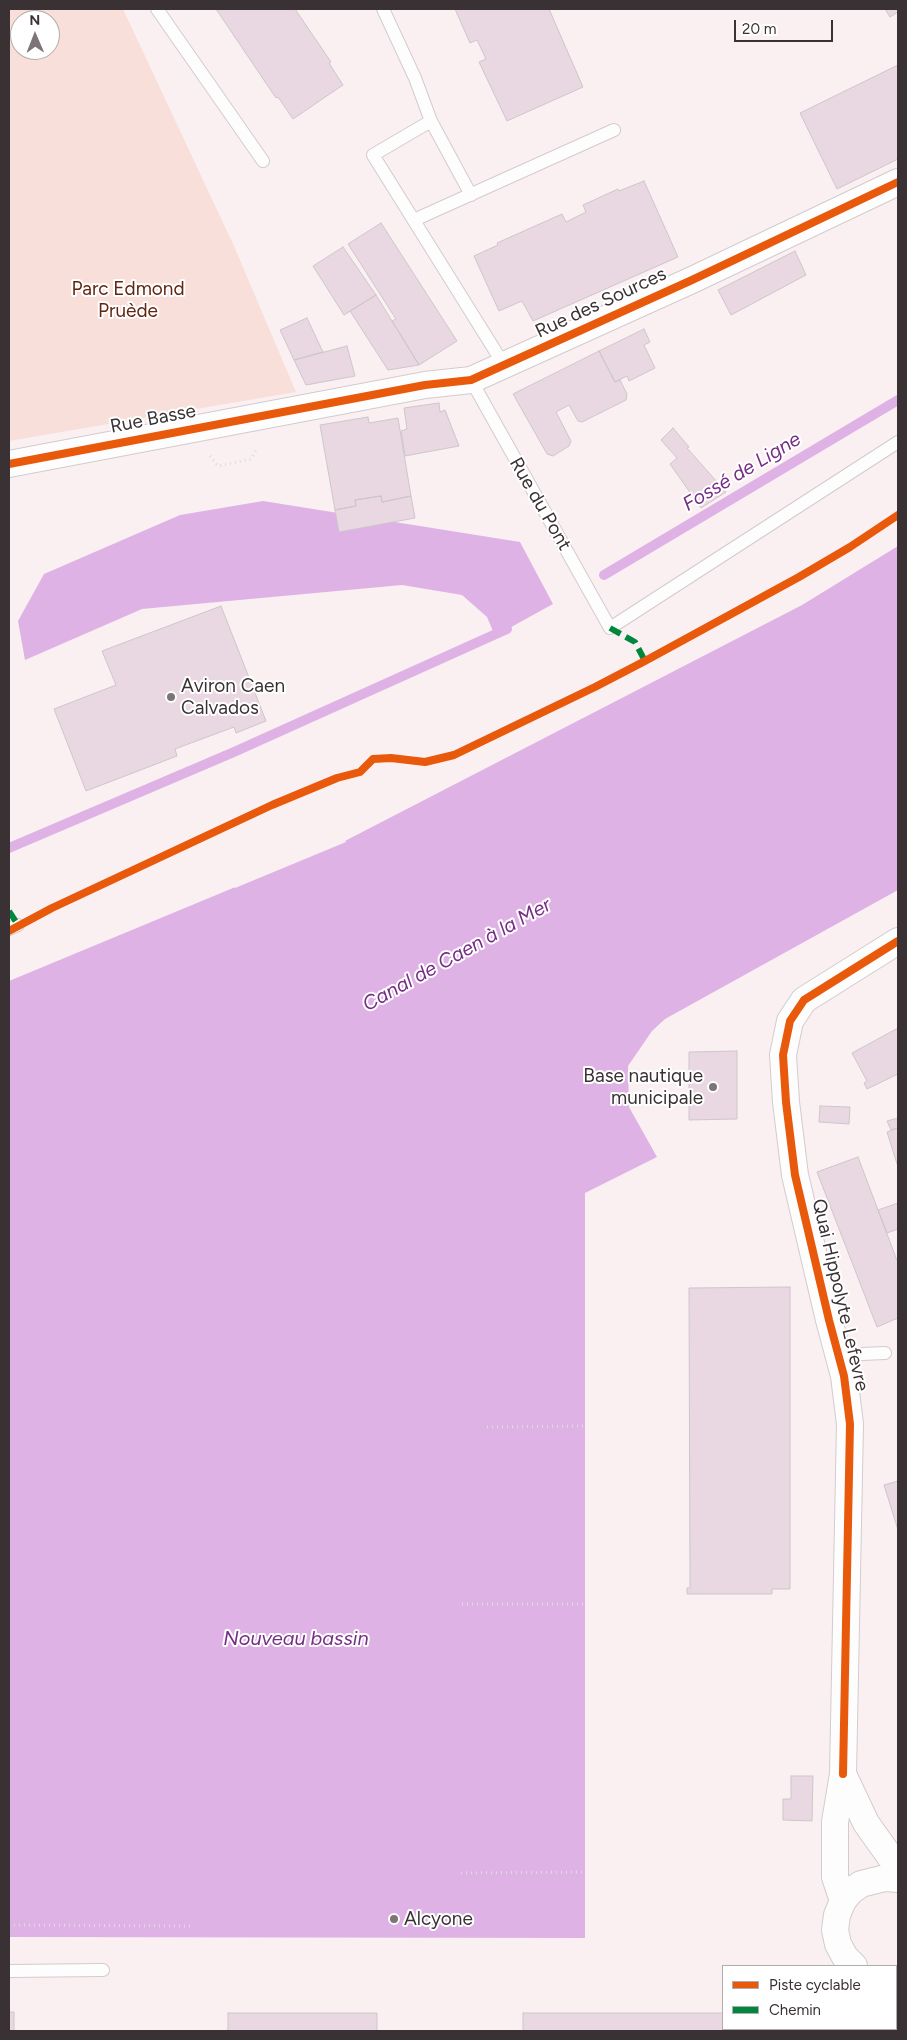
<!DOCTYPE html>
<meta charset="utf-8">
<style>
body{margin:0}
#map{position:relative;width:907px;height:2040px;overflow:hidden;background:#faf0f2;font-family:Figtree,sans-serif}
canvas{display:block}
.frame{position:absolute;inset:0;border:10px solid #3a3134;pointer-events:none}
.legend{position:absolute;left:722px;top:1965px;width:175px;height:65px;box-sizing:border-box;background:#fff;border:1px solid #b0adae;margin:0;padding:6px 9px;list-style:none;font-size:15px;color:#3a3134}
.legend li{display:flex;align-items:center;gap:10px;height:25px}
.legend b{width:25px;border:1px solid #b0adae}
.north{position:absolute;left:10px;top:10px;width:50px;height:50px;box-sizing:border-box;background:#fff;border:1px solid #b0adae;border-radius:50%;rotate:359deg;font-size:14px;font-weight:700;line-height:20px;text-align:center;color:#3a3134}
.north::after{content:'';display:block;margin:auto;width:18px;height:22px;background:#7d7476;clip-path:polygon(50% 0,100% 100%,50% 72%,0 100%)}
.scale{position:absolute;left:734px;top:20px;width:99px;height:22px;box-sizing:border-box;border:2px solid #3a3134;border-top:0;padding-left:6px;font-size:15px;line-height:18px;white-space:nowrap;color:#3a3134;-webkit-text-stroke:4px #fff;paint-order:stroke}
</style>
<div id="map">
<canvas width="907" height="2040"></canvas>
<div class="frame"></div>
<ul class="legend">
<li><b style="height:6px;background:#e8590c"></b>Piste cyclable</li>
<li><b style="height:6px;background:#00873e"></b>Chemin</li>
</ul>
<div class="north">N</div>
<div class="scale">20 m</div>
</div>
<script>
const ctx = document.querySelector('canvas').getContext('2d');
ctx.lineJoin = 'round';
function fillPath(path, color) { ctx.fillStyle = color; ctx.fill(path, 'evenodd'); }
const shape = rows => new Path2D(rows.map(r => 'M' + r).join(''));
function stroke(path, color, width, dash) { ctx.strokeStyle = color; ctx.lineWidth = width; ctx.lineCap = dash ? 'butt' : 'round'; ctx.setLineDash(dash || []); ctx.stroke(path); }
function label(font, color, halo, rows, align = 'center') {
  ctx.font = font + ' Figtree,sans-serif'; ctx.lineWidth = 4; ctx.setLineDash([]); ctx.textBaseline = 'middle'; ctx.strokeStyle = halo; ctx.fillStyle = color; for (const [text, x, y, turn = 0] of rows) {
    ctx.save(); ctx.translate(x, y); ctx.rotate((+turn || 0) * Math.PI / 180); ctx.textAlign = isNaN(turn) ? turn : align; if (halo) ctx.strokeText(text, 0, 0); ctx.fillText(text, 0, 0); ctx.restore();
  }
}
fillPath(shape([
 [9,9,123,9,234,246,296,392,9,441],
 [20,20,50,20,50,50,20,50]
]), '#f9dfd9');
fillPath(shape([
 [263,501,520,542,553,604,495,636,487,617,462,595,402,585,142,609,25,660,18,621,44,574,180,515],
 [898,546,898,890,665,1019,652,1031,628,1066,629,1107,657,1157,585,1193,585,1938,9,1937,9,981,339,844,802,605]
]), '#dfb2e6');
fillPath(shape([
 [344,838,346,842,235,888,233,885]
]), '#faf0f2');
stroke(shape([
 [604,575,898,400],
 [9,848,234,752,507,629]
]), '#dfb2e6', 10);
const building = shape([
 [216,9,295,9,331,62,329,63,343,85,293,119,278,97,276,98,216,9],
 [455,9,549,9,583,87,507,121,479,62,486,59,477,40,470,43,455,9],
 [885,9,898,9,898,12,890,17,885,9],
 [898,65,898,159,837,189,800,113,898,65],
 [644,181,678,257,533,321,522,301,499,311,474,256,498,245,497,243,562,214,566,222,586,212,583,205,618,189,619,191,644,181],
 [381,223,457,341,419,365,392,321,396,319,348,244,381,223],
 [343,247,376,295,344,315,313,266,343,247],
 [795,251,806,275,731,315,718,290,795,251],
 [376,295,392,321,419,365,388,370,350,311,376,295],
 [307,318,323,352,294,360,280,330,307,318],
 [644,329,650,342,644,345,655,368,629,381,627,376,615,382,599,351,644,329],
 [347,346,355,376,306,385,294,360,347,346],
 [599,351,615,382,620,380,627,394,626,400,582,422,578,421,569,405,556,412,571,441,569,446,553,456,547,454,513,394,599,351],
 [439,403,440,412,445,410,459,446,405,456,401,431,407,429,404,408,439,403],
 [368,417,369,423,398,418,411,496,382,502,381,496,355,500,356,506,335,510,320,425,368,417],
 [673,428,689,447,687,448,726,492,701,508,670,464,677,458,661,440,673,428],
 [381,496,382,502,411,496,415,518,339,532,335,510,356,506,355,500,381,496],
 [221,606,266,721,236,733,234,727,175,749,177,756,86,791,54,709,116,685,102,651,221,606],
 [898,1028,898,1074,867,1089,864,1083,867,1081,852,1053,898,1028],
 [737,1051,737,1119,689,1120,689,1052,737,1051],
 [820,1106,850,1107,849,1124,819,1122,820,1106],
 [898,1118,898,1128,891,1130,887,1121,898,1118],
 [898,1128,898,1167,887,1132,898,1128],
 [858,1157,898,1263,898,1318,877,1327,817,1172,858,1157],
 [898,1203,898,1229,887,1233,878,1210,898,1203],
 [790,1287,790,1589,772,1589,772,1594,687,1594,687,1588,690,1588,689,1288,790,1287],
 [898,1481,898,1530,884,1485,898,1481],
 [791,1776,813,1776,812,1821,783,1820,783,1799,791,1799,791,1776],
 [9,2012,14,2012,14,2031,9,2031,9,2012],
 [228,2013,377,2013,377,2031,228,2031,228,2013],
 [523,2013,723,2013,723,2029,773,2029,773,2031,523,2031,523,2013]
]);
fillPath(building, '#e9d7e1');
stroke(building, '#cdc6c9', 1);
const lane = shape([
 [157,9,263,161],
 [383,9,415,78,431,121,373,155,504,365],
 [431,121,471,195],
 [414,220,614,130],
 [471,380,610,628,898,442],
 [9,929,18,925],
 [839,1355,885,1353],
 [9,1971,103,1970]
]);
const street = shape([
 [9,464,425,385,471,380,692,280,898,182],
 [843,1774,850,1424,844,1376,829,1320,795,1175,786,1102,783,1055,790,1021,804,1000,898,941],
 [843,1901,835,1877,835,1822,843,1774,866,1823,898,1868],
 [854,1966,845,1957,838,1944,835,1930,837,1915,843,1901,851,1891,861,1884,885,1878,898,1879],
 [896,1997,898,1994],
 [832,2029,833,2031],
 [869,2031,871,2029]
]);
stroke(lane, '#d3cbcd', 14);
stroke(street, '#d3cbcd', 28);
stroke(shape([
 [210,456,218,466,251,459,257,448],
 [487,1427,585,1426],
 [462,1604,585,1604],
 [461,1873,585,1872],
 [9,1925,194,1926]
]), '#dddbdb', 3, [1, 4]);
stroke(lane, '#fefdfd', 12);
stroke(street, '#fefdfd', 26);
stroke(shape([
 [610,628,635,642,645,661],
 [9,911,18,925]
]), '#00873e', 6, [12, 6]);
stroke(shape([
 [9,464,425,385,471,380,692,280,898,182],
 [9,931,52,908,272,805,337,778,360,772,373,759,391,758,425,762,454,755,595,687,645,661,799,577,850,547,898,515],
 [843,1774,850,1424,844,1376,829,1320,795,1175,786,1102,783,1055,790,1021,804,1000,898,941]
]), '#e8590c', 8);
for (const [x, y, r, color] of [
 [171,697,5,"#7d7476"],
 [713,1087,5,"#7d7476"],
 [394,1919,5,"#7d7476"]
]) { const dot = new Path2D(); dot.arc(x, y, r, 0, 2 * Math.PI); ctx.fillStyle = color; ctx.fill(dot); stroke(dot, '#fff', 2); }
label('19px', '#602611', '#fff', [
 ["Parc Edmond",128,289],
 ["Pruède",128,311]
]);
label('19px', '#3a3134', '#fff', [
 ["Rue des Sources",601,303,-25],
 ["Rue Basse",153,419,-11],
 ["Rue du Pont",540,504,60],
 ["Quai Hippolyte Lefevre",840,1295,77]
]);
label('19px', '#3a3134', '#fff', [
 ["Aviron Caen",181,686],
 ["Calvados",181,708],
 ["Base nautique",703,1076,"right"],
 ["municipale",703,1098,"right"],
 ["Alcyone",404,1919]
], 'left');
label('italic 20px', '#752e84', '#fff', [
 ["Fossé de Ligne",742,472,-31],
 ["Canal de Caen à la Mer",457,955,-29],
 ["Nouveau bassin",296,1639]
]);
</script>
